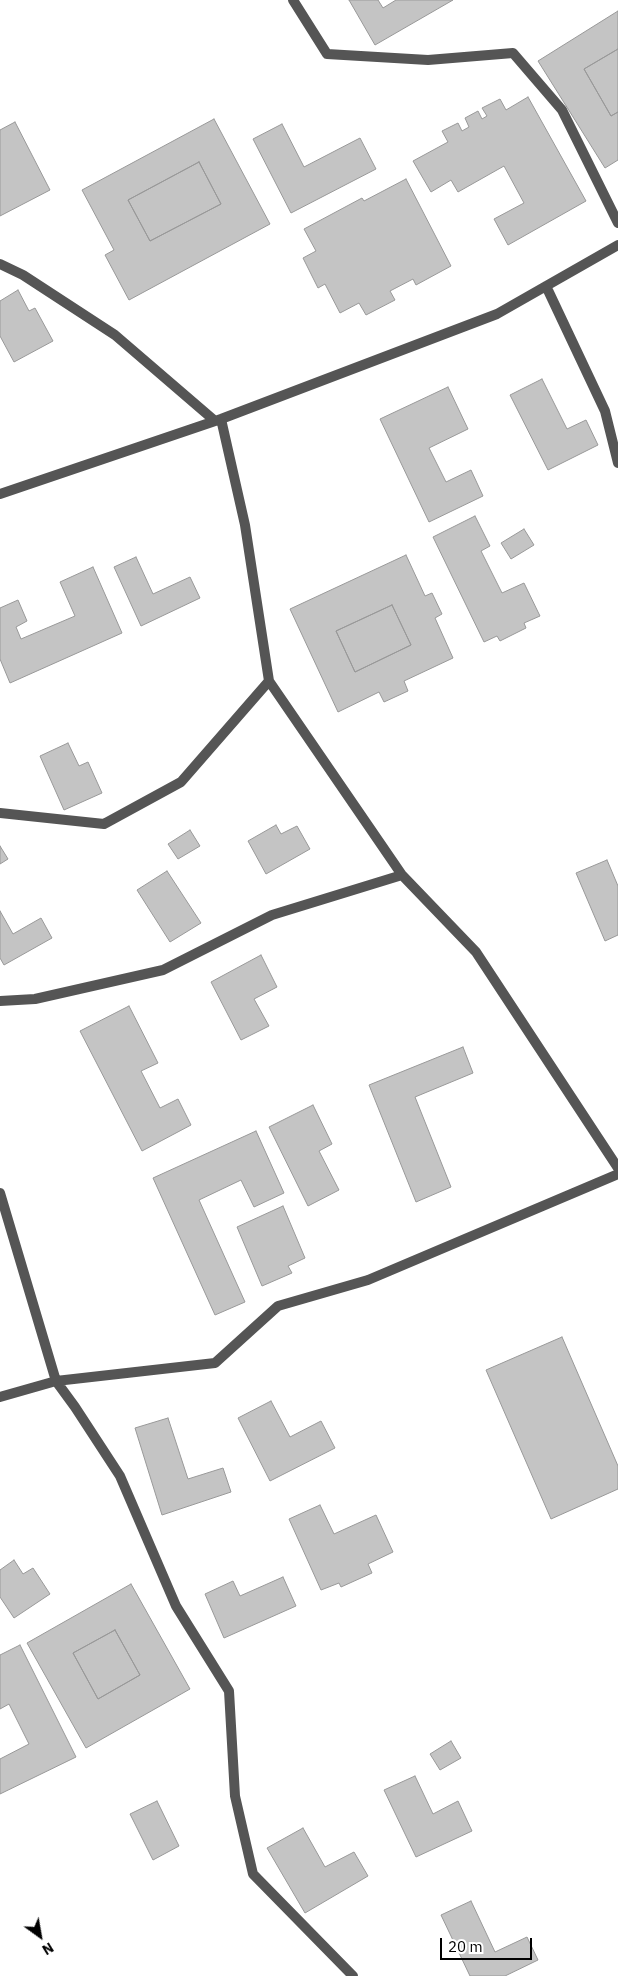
<!DOCTYPE html>
<style>
body{margin:0}
#map{position:relative;width:618px;height:1976px;overflow:hidden;background:#fff;font-family:"IBM Plex Sans",sans-serif}
canvas{display:block}
.north{position:absolute;left:15px;top:1911px;width:50px;height:50px;-webkit-text-stroke:4px #fff;paint-order:stroke;rotate:148deg;font-size:14px;font-weight:700;line-height:20px;text-align:center;color:#000}
.north::after{content:'';display:block;margin:auto;width:18px;height:22px;background:#000;clip-path:polygon(50% 0,100% 100%,50% 72%,0 100%)}
.scale{position:absolute;left:440px;top:1938px;width:92px;height:22px;box-sizing:border-box;border:2px solid #000;border-top:0;padding-left:6px;font-size:15px;line-height:18px;white-space:nowrap;color:#000;-webkit-text-stroke:4px #fff;paint-order:stroke}
</style>
<div id="map">
<canvas width="618" height="1976"></canvas>
<div class="north">N</div>
<div class="scale">20 m</div>
</div>
<script>
const ctx = document.querySelector('canvas').getContext('2d');
ctx.lineJoin = 'round';
function fillPath(path, color) { ctx.fillStyle = color; ctx.fill(path, 'evenodd'); }
const shape = rows => new Path2D(rows.map(r => 'M' + r).join(''));
function stroke(path, color, width, dash) { ctx.strokeStyle = color; ctx.lineWidth = width; ctx.lineCap = dash ? 'butt' : 'round'; ctx.setLineDash(dash || []); ctx.stroke(path); }
const building = shape([
 [349,0,378,0,383,8,396,0,453,0,375,45,349,0],
 [618,11,618,49,584,69,611,116,618,112,618,160,605,168,538,61,618,11],
 [618,49,618,112,611,116,584,69,618,49],
 [528,97,586,201,508,245,494,219,524,203,504,166,458,192,451,180,431,192,413,161,448,142,442,131,458,123,462,131,469,127,465,118,478,111,482,119,487,116,482,108,500,99,506,110,528,97],
 [214,119,270,224,129,300,105,255,114,250,82,190,214,119],
 [199,162,221,204,150,241,128,200,199,162],
 [15,122,50,190,0,216,0,130,15,122],
 [282,124,304,167,360,138,376,169,291,213,253,139,282,124],
 [199,162,221,204,150,241,128,200,199,162],
 [406,179,451,266,416,285,413,279,390,291,395,300,366,315,359,303,340,313,325,284,318,288,303,258,316,251,304,229,362,198,364,201,406,179],
 [18,290,29,311,35,308,53,341,14,362,0,336,0,301,18,290],
 [542,379,567,429,586,420,598,445,548,470,510,395,542,379],
 [448,387,468,429,429,448,446,482,471,470,483,496,429,522,380,419,448,387],
 [475,516,490,546,481,551,502,593,524,583,540,616,524,623,526,628,500,641,497,636,484,642,433,537,475,516],
 [524,529,534,545,511,559,501,543,524,529],
 [406,555,425,596,432,593,442,614,435,618,453,658,404,681,408,691,384,702,379,692,338,712,290,609,406,555],
 [392,605,411,645,355,672,336,631,392,605],
 [136,557,153,594,190,577,200,598,141,626,114,567,136,557],
 [93,567,122,633,10,683,0,659,0,608,18,600,27,621,16,627,21,639,75,616,60,582,93,567],
 [392,605,411,645,355,672,336,631,392,605],
 [68,743,79,766,88,762,102,793,64,810,40,756,68,743],
 [276,825,281,834,297,826,310,849,266,874,248,841,276,825],
 [190,830,200,846,178,859,168,844,190,830],
 [0,846,8,859,0,864,0,846],
 [607,860,618,886,618,935,605,941,576,873,607,860],
 [167,871,201,923,170,942,137,890,167,871],
 [0,911,13,934,41,918,52,938,4,965,0,958,0,911],
 [261,955,277,987,254,999,269,1026,241,1040,211,982,261,955],
 [129,1006,158,1063,141,1071,160,1108,178,1099,191,1125,142,1151,80,1031,129,1006],
 [463,1047,473,1073,415,1097,451,1187,416,1202,369,1085,463,1047],
 [313,1105,332,1144,319,1151,339,1190,308,1206,269,1127,313,1105],
 [256,1131,284,1193,254,1207,241,1180,199,1200,245,1302,215,1315,153,1178,256,1131],
 [283,1206,305,1258,288,1266,292,1273,262,1286,237,1227,283,1206],
 [562,1337,618,1466,618,1489,551,1519,486,1370,562,1337],
 [271,1401,290,1437,321,1421,335,1448,270,1481,238,1418,271,1401],
 [168,1418,188,1479,223,1468,231,1492,162,1515,135,1428,168,1418],
 [320,1505,334,1534,376,1515,393,1552,368,1564,372,1573,341,1587,339,1583,321,1590,289,1519,320,1505],
 [14,1560,23,1574,33,1568,50,1594,14,1618,0,1597,0,1570,14,1560],
 [283,1577,296,1606,224,1638,205,1594,233,1581,240,1596,283,1577],
 [131,1584,190,1689,86,1748,27,1643,131,1584],
 [115,1630,140,1675,98,1699,73,1653,115,1630],
 [115,1630,140,1675,98,1699,73,1653,115,1630],
 [20,1645,76,1757,0,1794,0,1759,29,1744,9,1704,0,1709,0,1655,20,1645],
 [451,1741,461,1758,440,1770,430,1754,451,1741],
 [415,1776,433,1814,458,1801,472,1831,416,1857,384,1790,415,1776],
 [157,1801,179,1846,153,1860,130,1814,157,1801],
 [303,1828,325,1867,354,1852,368,1876,305,1913,267,1848,303,1828],
 [471,1901,495,1952,527,1937,538,1960,505,1976,470,1976,441,1915,471,1901]
]);
fillPath(building, '#c4c4c4');
stroke(building, '#999', 1);
stroke(shape([
 [293,0,327,54,428,60,513,53,562,110,618,223],
 [0,264,23,275,115,335,215,421],
 [546,286,605,411,618,463],
 [221,419,245,525,269,681,402,875,476,952,618,1168],
 [0,494,221,419,497,314,618,245],
 [0,813,104,824,181,782,269,681],
 [0,1001,35,999,163,970,272,915,402,875],
 [0,1193,56,1381,75,1407,120,1476,176,1606,229,1691,235,1796,253,1874,353,1976],
 [0,1397,56,1381,215,1363,278,1306,368,1280,618,1174]
]), '#555', 10);
</script>
